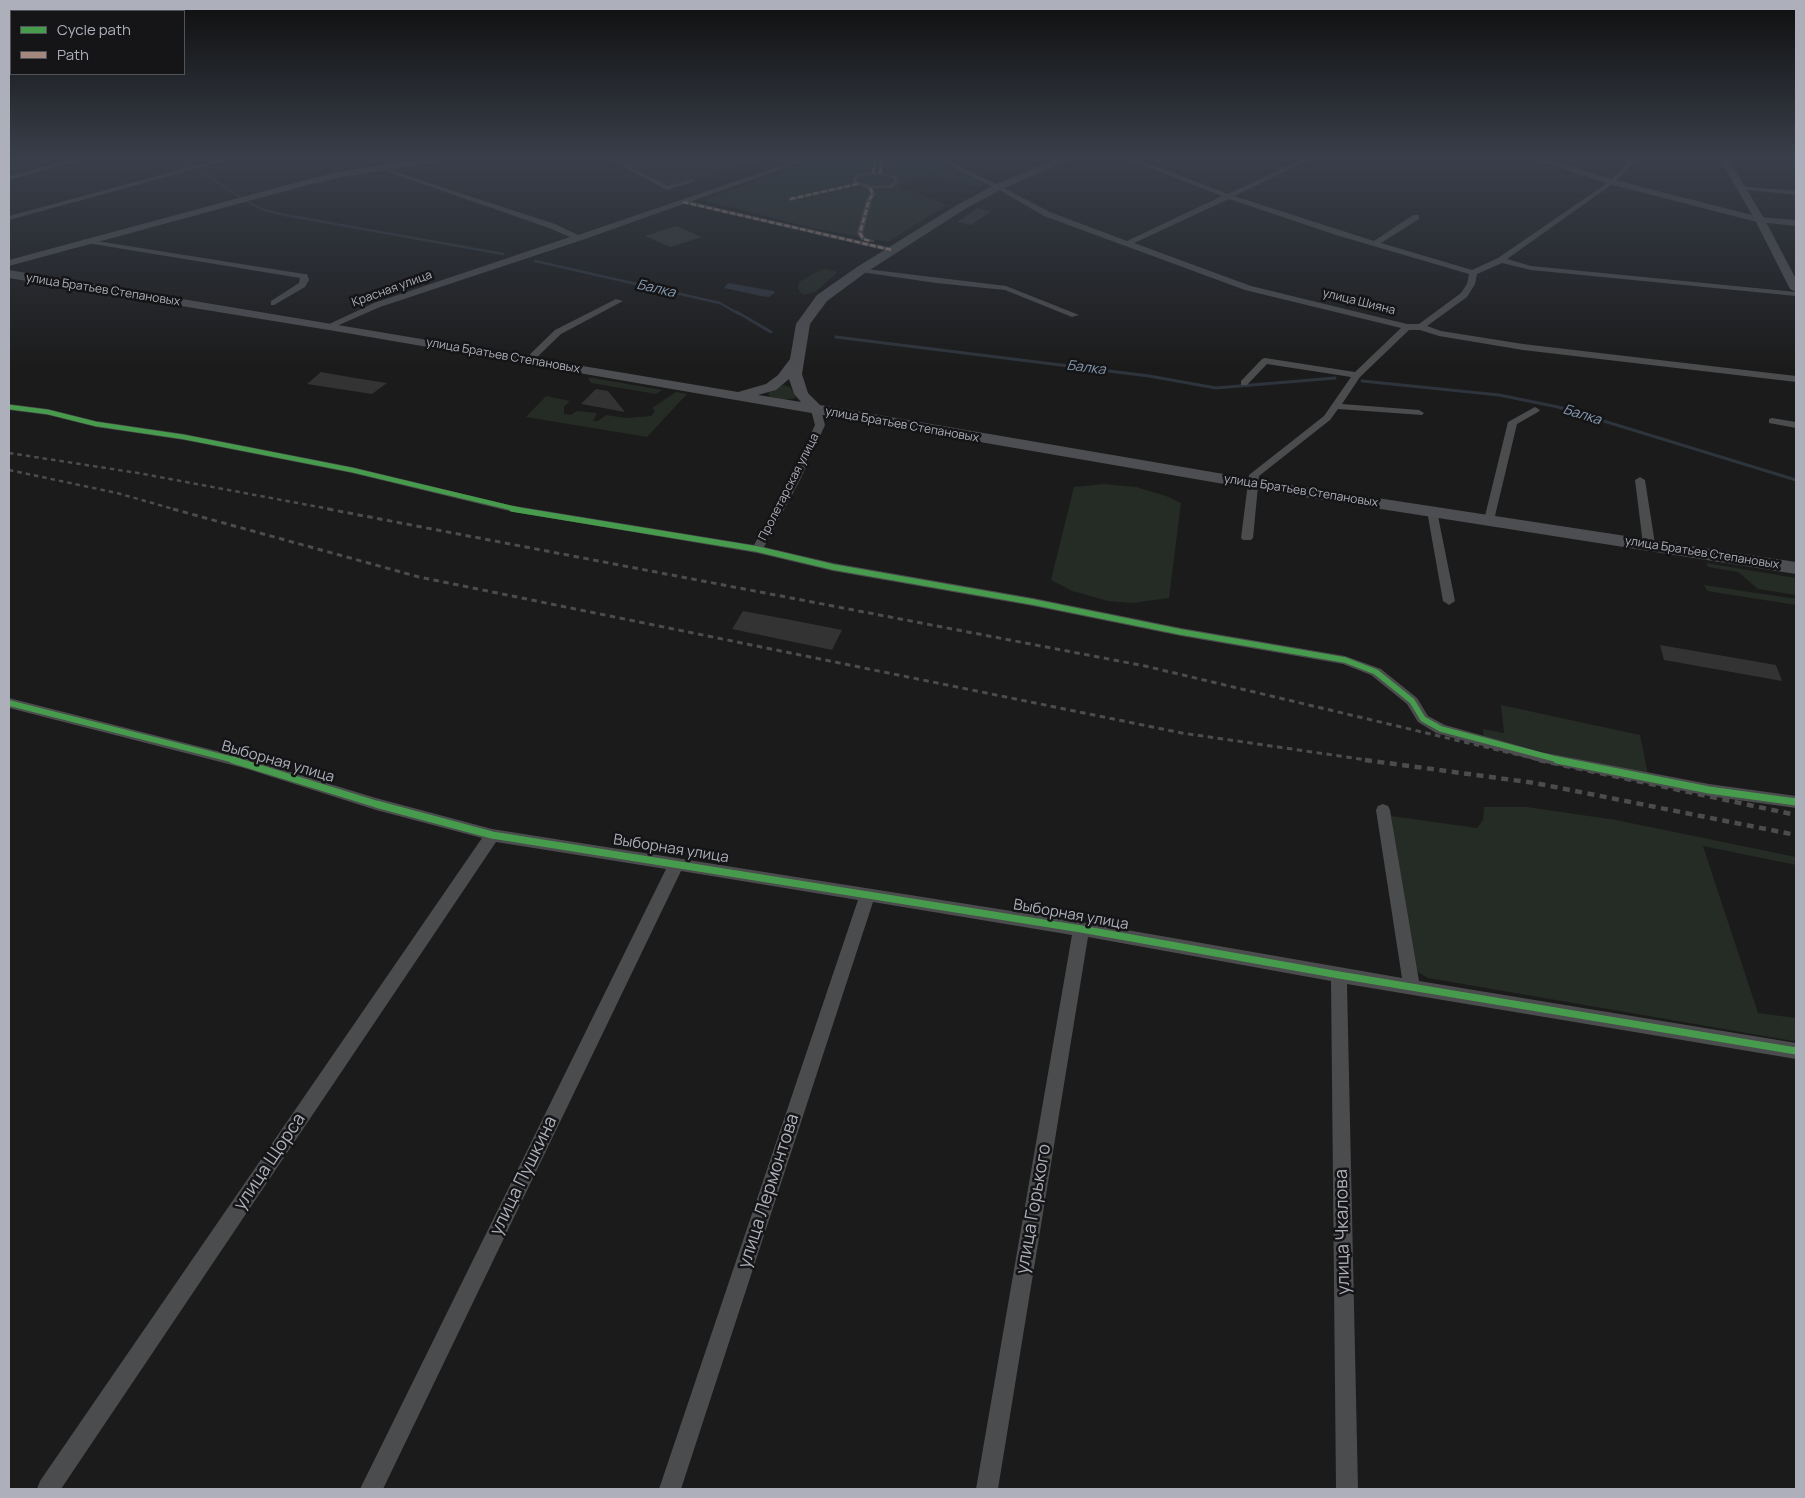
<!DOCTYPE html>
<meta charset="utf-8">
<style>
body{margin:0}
#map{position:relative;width:1805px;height:1498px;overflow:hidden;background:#1b1b1b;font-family:Manrope,sans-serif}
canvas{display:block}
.frame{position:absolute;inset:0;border:10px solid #adb0ba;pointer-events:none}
.legend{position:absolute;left:10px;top:10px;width:175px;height:65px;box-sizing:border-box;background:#151517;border:1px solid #525358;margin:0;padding:6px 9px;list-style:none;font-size:15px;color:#adb0ba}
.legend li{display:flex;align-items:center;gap:10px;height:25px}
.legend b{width:25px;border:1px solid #525358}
</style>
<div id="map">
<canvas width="1805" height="1498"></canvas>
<div class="frame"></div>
<ul class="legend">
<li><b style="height:6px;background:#469c4c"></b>Cycle path</li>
<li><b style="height:6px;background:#a5887d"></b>Path</li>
</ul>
</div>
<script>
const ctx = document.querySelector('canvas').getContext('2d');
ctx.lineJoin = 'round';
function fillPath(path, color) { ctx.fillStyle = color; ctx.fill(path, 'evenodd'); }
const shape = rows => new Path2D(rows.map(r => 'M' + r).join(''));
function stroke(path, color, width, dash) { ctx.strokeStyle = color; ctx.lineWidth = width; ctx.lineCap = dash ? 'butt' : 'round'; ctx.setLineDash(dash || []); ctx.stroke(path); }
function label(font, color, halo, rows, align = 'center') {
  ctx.font = font + ' Manrope,sans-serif'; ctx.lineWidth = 5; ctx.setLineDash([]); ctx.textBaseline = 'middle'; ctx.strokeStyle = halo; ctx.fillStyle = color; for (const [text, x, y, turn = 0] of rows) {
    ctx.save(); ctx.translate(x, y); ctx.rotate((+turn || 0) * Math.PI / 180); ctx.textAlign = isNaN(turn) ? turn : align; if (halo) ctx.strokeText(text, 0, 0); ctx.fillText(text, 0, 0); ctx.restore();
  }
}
fillPath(shape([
 [619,160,764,160,670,187]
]), '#252527');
fillPath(shape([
 [818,160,931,160,988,184,978,188,959,182,951,184,928,175,897,186,947,205,888,242,812,228,702,200],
 [826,269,838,272,815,292,803,295,800,292,798,288,799,282,820,270],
 [588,378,593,378,662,390,656,394,591,383],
 [783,385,790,387,796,398,783,400,770,397,768,393],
 [676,392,687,394,647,437,526,417,546,396,570,401,564,407,564,414,571,415,577,411,597,413,593,421,598,421,606,415,626,418,651,416,655,411,652,408],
 [1104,484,1136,487,1166,496,1181,503,1169,598,1133,603,1108,601,1072,591,1051,580,1074,487],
 [1706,563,1796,578,1796,595,1758,589,1738,572,1708,567],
 [1704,585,1796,599,1796,605,1707,591],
 [1501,705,1640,735,1648,775,1484,739,1483,729,1504,733],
 [1484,807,1527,807,1616,820,1796,857,1796,865,1703,846,1758,1013,1796,1018,1796,1040,1793,1041,1428,978,1419,973,1416,969,1391,816,1477,828,1483,820]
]), '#252b25');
fillPath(shape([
 [728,283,774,291,775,293,769,297,761,296,724,288]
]), '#2e343c');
stroke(shape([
 [182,160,192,165],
 [199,170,239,196],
 [248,202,264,210,285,215,503,254],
 [535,261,720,303,739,314]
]), '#2e343c', 2.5);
stroke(shape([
 [737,312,771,332],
 [836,337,1149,376,1216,388,1335,378],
 [1362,381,1499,395,1558,407,1796,480]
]), '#2e343c', 3);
fillPath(shape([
 [977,208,991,211,971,225,957,222],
 [676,226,702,237,670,247,645,236],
 [321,372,355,378,387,383,372,394,307,384],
 [596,389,608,391,625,412,581,404],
 [743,611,786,619,842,630,832,650,732,629],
 [1660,645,1776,665,1782,681,1664,660]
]), '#333');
fillPath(shape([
 [880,160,884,160,882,173,898,177,898,182,893,187,873,189,876,194,872,200,863,233,865,238,874,240,874,242,861,240,857,233,866,200,870,194,868,189,859,185,790,201,787,199,854,183,853,178,858,174,878,172,880,160],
 [873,174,889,176,894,179,894,182,890,185,871,186,857,181,857,179,861,176,873,174],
 [683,200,892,248,895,250,892,252,681,203,683,200]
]), '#4b4c4d');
fillPath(shape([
 [70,160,82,160,9,180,9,176,70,160],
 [216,160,228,160,9,220,9,216,216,160],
 [610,160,619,160,668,186,693,179,696,181,667,190,610,160],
 [798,160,808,160,582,240,380,307,332,328,325,326,374,303,570,237,549,228,380,169,380,167,555,224,578,235,798,160],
 [937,160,946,160,1000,186,1050,212,1127,241,1222,196,1129,160,1139,160,1228,194,1300,160,1309,160,1234,196,1374,241,1413,215,1419,215,1419,219,1381,243,1472,270,1498,258,1610,181,1630,160,1637,160,1614,183,1507,259,1531,266,1796,292,1796,296,1531,270,1502,263,1477,274,1475,284,1467,297,1427,326,1441,331,1523,344,1796,376,1796,382,1523,350,1439,336,1420,330,1409,330,1360,377,1342,404,1419,410,1424,413,1422,415,1338,409,1330,420,1259,476,1253,538,1251,540,1243,540,1241,538,1249,475,1324,416,1351,377,1267,364,1247,385,1241,385,1241,381,1262,359,1265,358,1355,372,1401,328,1245,290,1044,216,996,188,937,160],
 [1229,199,1336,235,1469,274,1467,284,1461,293,1419,324,1407,324,1251,286,1134,243,1229,199],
 [1741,186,1796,191,1796,195,1739,189,1738,188,1741,186],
 [84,239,304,274,307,274,309,280,305,287,274,305,271,305,271,301,299,283,300,278,87,243,84,243,84,239],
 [858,268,1006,286,1079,315,1072,317,1005,290,936,283,861,272,858,272,858,268],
 [616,299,623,301,561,334,532,362,529,363,524,360,555,330,616,299],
 [9,404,48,409,96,421,184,434,352,467,509,505,754,545,791,478,815,425,811,410,816,407,821,410,825,425,801,478,764,547,833,563,1033,598,1181,628,1345,656,1381,669,1417,698,1428,716,1445,725,1541,752,1709,784,1796,796,1796,808,1709,796,1541,762,1436,733,1418,722,1407,704,1371,675,1343,664,1181,636,1033,606,833,571,757,553,509,511,352,473,184,440,96,427,48,415,9,410,9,404],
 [1535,407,1540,410,1538,412,1517,424,1494,520,1493,522,1485,522,1484,520,1508,422,1535,407],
 [1772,418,1796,422,1796,428,1769,423,1769,419,1772,418],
 [1640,477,1645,480,1655,544,1649,547,1643,544,1635,480,1640,477],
 [1432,508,1437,511,1455,601,1449,605,1443,601,1427,511,1432,508],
 [9,698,244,758,376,798,492,829,1081,922,1402,978,1376,810,1378,806,1383,804,1388,806,1390,810,1419,981,1796,1043,1796,1059,1347,984,1358,1489,1336,1489,1331,981,1088,937,998,1489,976,1489,1072,935,873,902,681,1489,659,1489,858,900,681,871,383,1489,360,1489,666,869,496,842,61,1489,37,1489,40,1481,482,838,376,810,244,768,9,708,9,698]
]), '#4b4c4d');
fillPath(shape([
 [1536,160,1550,160,1615,180,1760,217,1796,220,1796,226,1757,222,1609,184,1536,160]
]), '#4b4c4d');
fillPath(shape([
 [414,160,438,160,434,163,342,177,304,186,9,266,9,260,298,182,342,171,414,160],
 [1720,160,1729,160,1765,220,1796,279,1796,292,1790,289,1755,220,1720,160]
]), '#4f4f52');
fillPath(shape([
 [1054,160,1069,160,1002,189,965,209,865,273,827,301,810,324,802,374,808,393,820,405,1253,479,1796,562,1796,574,1253,489,329,330,9,278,9,270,738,392,766,384,778,375,790,359,796,324,817,295,857,267,957,205,994,185,1054,160],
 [789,379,794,394,801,402,758,395,776,390,789,379]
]), '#4d4e51');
stroke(shape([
 [9,453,138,473,335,510],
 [9,470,117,493,177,510]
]), '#4c4c4f', 2.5, [4.5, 4]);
stroke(shape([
 [173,509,419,577,1182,733,1374,761],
 [328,509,1145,666,1544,761]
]), '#4c4c4f', 3, [5.5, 4.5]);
stroke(shape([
 [1365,760,1535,783,1796,835],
 [1539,760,1796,815]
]), '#4c4c4f', 4.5, [7, 5.5]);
stroke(shape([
 [873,173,875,160],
 [880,173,882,160],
 [870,188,873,194,869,200,860,233,863,239,870,241],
 [790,199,858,184],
 [683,202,892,250]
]), '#a5887d', 2.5, [5.5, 2.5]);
stroke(shape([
 [9,407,48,412,96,424,184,437,352,470,520,510]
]), '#469c4c', 4.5);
stroke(shape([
 [512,509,757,549,833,567,1033,602,1181,632,1345,660,1376,672,1412,701,1423,719,1441,729,1563,761],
 [9,703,238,761]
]), '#469c4c', 5.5);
stroke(shape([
 [233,760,376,804,492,835,1081,929,1339,975,1796,1051],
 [1557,760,1709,790,1796,802]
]), '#469c4c', 7);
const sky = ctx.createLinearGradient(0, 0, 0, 370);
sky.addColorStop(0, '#0f0f0f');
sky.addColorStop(0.43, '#393f4a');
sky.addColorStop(1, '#393f4a00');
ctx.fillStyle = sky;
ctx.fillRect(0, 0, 1805, 370);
label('12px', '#adb0ba', '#151517', [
 ["Красная улица",392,289,-20],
 ["улица Братьев Степановых",103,290,9],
 ["улица Шияна",1359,302,14],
 ["улица Братьев Степановых",503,356,10],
 ["улица Братьев Степановых",902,425,10],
 ["Пролетарская улица",789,487,-63],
 ["улица Братьев Степановых",1301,491,9],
 ["улица Братьев Степановых",1702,553,9]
]);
label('italic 14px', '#879bb2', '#151517', [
 ["Балка",656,289,13],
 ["Балка",1086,368,7],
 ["Балка",1582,415,17]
]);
label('15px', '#adb0ba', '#151517', [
 ["Выборная улица",278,762,16],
 ["Выборная улица",671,849,9],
 ["Выборная улица",1071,915,10]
]);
label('18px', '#adb0ba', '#151517', [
 ["улица Щорса",270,1162,-56],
 ["улица Пушкина",524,1176,-64],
 ["улица Лермонтова",769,1191,-72],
 ["улица Горького",1034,1209,-80],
 ["улица Чкалова",1343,1232,-91]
]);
</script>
